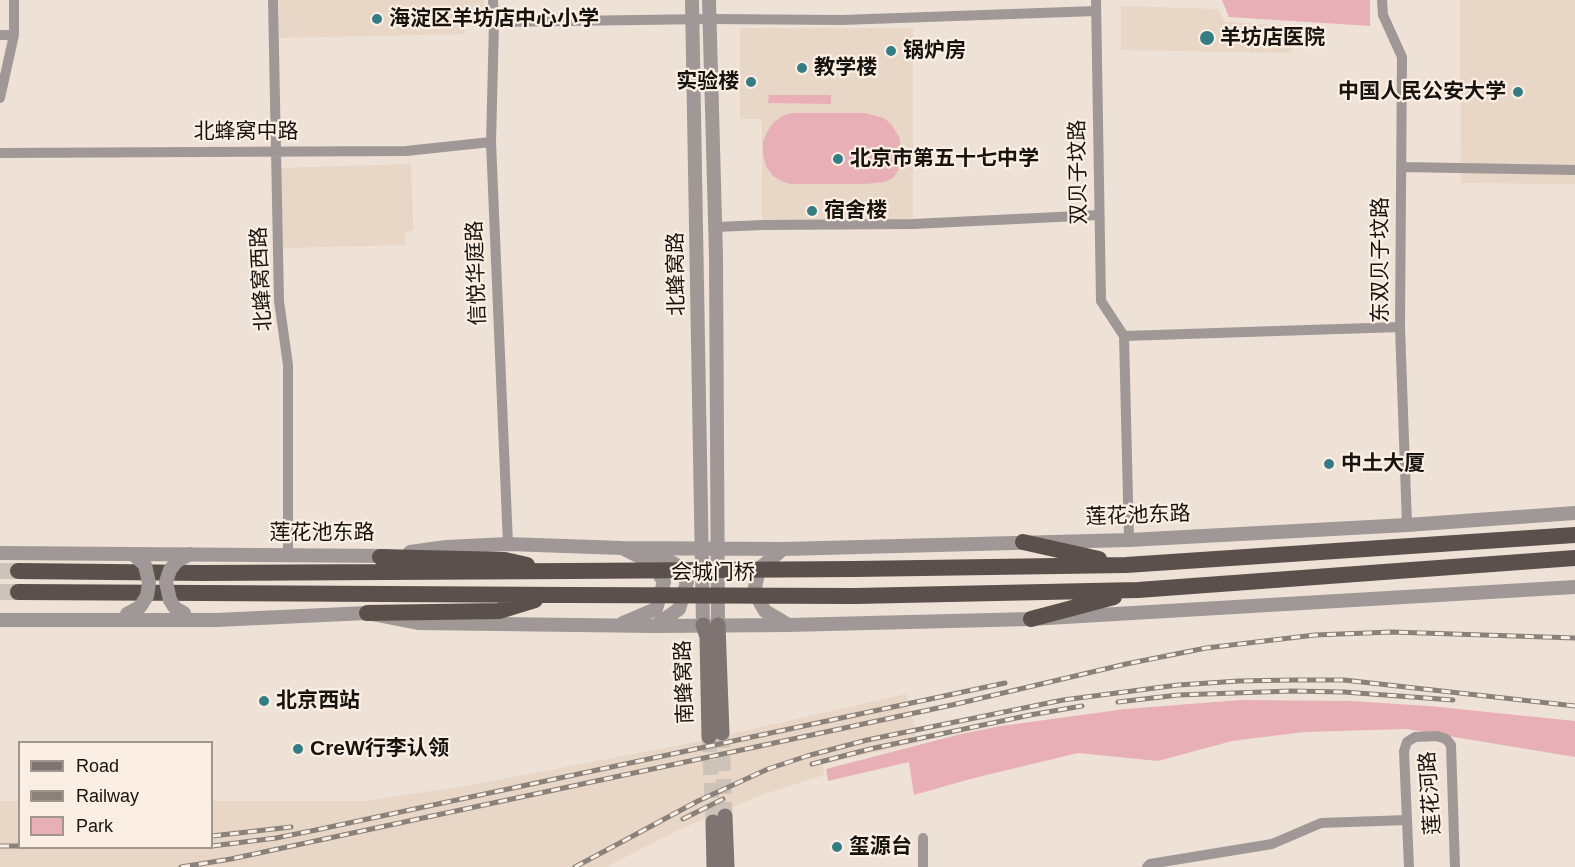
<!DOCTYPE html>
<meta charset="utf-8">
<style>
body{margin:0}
#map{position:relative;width:1575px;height:867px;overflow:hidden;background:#eee2d7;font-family:Arial,sans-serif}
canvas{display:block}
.legend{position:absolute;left:18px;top:741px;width:195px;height:108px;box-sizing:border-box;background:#fbefe4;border:2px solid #a0978f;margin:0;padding:8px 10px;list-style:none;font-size:18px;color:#17130f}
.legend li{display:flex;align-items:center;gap:12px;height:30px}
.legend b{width:30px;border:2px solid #a0978f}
</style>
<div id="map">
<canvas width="1575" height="867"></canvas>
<ul class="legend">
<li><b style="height:8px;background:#7e7471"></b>Road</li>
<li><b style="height:8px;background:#8a827a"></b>Railway</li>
<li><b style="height:16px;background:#e9afb6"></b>Park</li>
</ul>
</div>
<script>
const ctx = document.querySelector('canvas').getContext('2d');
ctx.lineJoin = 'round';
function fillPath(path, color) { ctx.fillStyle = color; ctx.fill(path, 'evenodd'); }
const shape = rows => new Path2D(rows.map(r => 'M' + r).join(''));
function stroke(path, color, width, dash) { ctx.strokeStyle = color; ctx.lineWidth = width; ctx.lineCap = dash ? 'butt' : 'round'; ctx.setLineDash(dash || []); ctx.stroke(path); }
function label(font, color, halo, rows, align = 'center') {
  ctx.font = font + ' Arial,"Noto Sans SC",sans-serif'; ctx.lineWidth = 4.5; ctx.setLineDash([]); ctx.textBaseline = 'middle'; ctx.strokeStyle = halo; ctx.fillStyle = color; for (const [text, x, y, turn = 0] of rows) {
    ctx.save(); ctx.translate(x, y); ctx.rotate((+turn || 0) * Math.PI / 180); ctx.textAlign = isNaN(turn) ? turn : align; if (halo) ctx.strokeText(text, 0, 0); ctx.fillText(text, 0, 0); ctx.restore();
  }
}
fillPath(shape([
 [279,0,484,0,485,19,465,19,465,34,279,38],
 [1460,0,1575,0,1575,184,1461,183],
 [1121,6,1218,9,1225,22,1292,26,1292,53,1121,50],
 [740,28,913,28,913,224,762,221,762,119,740,119],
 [411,164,413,231,405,231,405,245,282,248,280,168],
 [906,694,918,743,823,764,824,775,761,795,676,831,606,867,0,867,0,801,19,801,20,848,212,848,212,801,366,801,471,785,686,744]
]), '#e8d6c6');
fillPath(shape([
 [1215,0,1370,0,1370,26,1229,17,1222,0],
 [769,95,831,95,831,104,768,103],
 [792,113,865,113,884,118,892,125,900,139,899,169,893,178,884,182,865,184,790,184,781,181,773,176,766,166,763,154,763,142,767,132,774,122,784,115],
 [1241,700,1351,701,1429,706,1575,721,1575,757,1406,729,1304,732,1232,741,1158,761,1078,753,974,778,914,795,909,762,828,781,826,769,961,734,1001,726,1125,709]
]), '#e9afb6');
stroke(shape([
 [722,733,725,816],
 [709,737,713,822]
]), '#cec3b9', 15, [15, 8]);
stroke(shape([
 [0,571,18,571],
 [0,592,18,592]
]), '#cec3b9', 16, [16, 8]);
stroke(shape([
 [273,0,279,301,288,365,288,556],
 [493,0,494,22,491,142,508,544],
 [1096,0,1101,301,1124,336],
 [1382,0,1383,15,1402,57,1400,327,1407,525],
 [494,22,709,19,842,20,1096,11],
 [0,35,14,35],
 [0,98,14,35,14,0],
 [0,153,406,151,491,142],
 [1401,167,1575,170],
 [715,227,764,225,913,224,1099,215],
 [1129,540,1124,336,1400,327],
 [923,838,923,867],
 [1147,867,1150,864,1272,844,1321,823,1407,820],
 [1409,867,1404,751,1407,742,1415,737,1437,736,1446,739,1451,745,1455,867]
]), '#9f9896', 10);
stroke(shape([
 [692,0,703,625],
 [709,0,716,256,718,625],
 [783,549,759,569,754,592,765,611,787,624],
 [648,551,675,564,687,582,679,609,655,626],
 [410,552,446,547,508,544,622,548,783,549,1129,540,1407,525,1575,513],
 [0,553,388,556],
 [0,620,216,620,367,613,418,623,655,626,788,625,1031,619,1575,587],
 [623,623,656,609,664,582,652,563,626,550]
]), '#9f9896', 14);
stroke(shape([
 [703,625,707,637,709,737],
 [718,625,722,733],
 [725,816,727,867],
 [713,822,714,867]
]), '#7e7471', 15);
stroke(shape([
 [1023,542,1099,559],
 [380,557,505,560,527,565],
 [854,569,1126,565,1575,535],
 [18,571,202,573,570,571],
 [18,592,570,595],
 [855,596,1138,590,1575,558],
 [367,613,499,611,535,600],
 [1031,619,1114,597]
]), '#5c504c', 16);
const rail = shape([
 [1118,702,1178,695,1291,691,1344,692,1453,700],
 [812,764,870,749,1030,715,1082,706],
 [683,819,723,799],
 [212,836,291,827],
 [0,846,20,846],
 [212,846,276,838,316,830,1005,683],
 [181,867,231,859,952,705,1126,664,1206,648,1315,635,1392,632,1575,638],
 [575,867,698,801,768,769,807,756,867,740,1063,700,1178,685,1239,681,1293,680,1344,680,1575,706]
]);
stroke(rail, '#8a827a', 5);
stroke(rail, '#fbefe4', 3, [9]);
stroke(shape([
 [184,613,175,608,170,600,166,582,170,570,177,561,190,554],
 [127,614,140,607,147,596,149,583,145,565,133,554]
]), '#9f9896', 14);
stroke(shape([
 [570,571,854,569],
 [570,595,855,596]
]), '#5c504c', 16);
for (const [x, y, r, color] of [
 [377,19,6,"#357d84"],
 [1207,38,8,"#357d84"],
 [891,51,6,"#357d84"],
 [802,68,6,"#357d84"],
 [751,82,6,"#357d84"],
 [1518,92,6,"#357d84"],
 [838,159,6,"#357d84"],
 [812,211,6,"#357d84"],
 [1329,464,6,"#357d84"],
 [264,701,6,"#357d84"],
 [298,749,6,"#357d84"],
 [837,847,6,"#357d84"]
]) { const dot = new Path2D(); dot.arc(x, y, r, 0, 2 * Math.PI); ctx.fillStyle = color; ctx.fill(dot); stroke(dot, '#fbefe4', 2); }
label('bold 21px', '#17130f', '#fbefe4', [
 ["海淀区羊坊店中心小学",389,19],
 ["羊坊店医院",1220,38],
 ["锅炉房",903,51],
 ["教学楼",814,68],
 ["实验楼",739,82,"right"],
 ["中国人民公安大学",1506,92,"right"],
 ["北京市第五十七中学",850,159],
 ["宿舍楼",824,211],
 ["中土大厦",1341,464],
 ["北京西站",276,701],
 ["CreW行李认领",310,749],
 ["玺源台",849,847]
], 'left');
label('21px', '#17130f', '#fbefe4', [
 ["北蜂窝中路",246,132],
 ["双贝子坟路",1079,172,-91],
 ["东双贝子坟路",1381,260,-90],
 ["信悦华庭路",477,273,-92],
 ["北蜂窝路",677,274,-91],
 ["北蜂窝西路",262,279,-93],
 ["莲花池东路",1138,516,-2],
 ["莲花池东路",322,533],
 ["会城门桥",713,573],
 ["南蜂窝路",685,682,-92],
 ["莲花河路",1431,793,-94]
]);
</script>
